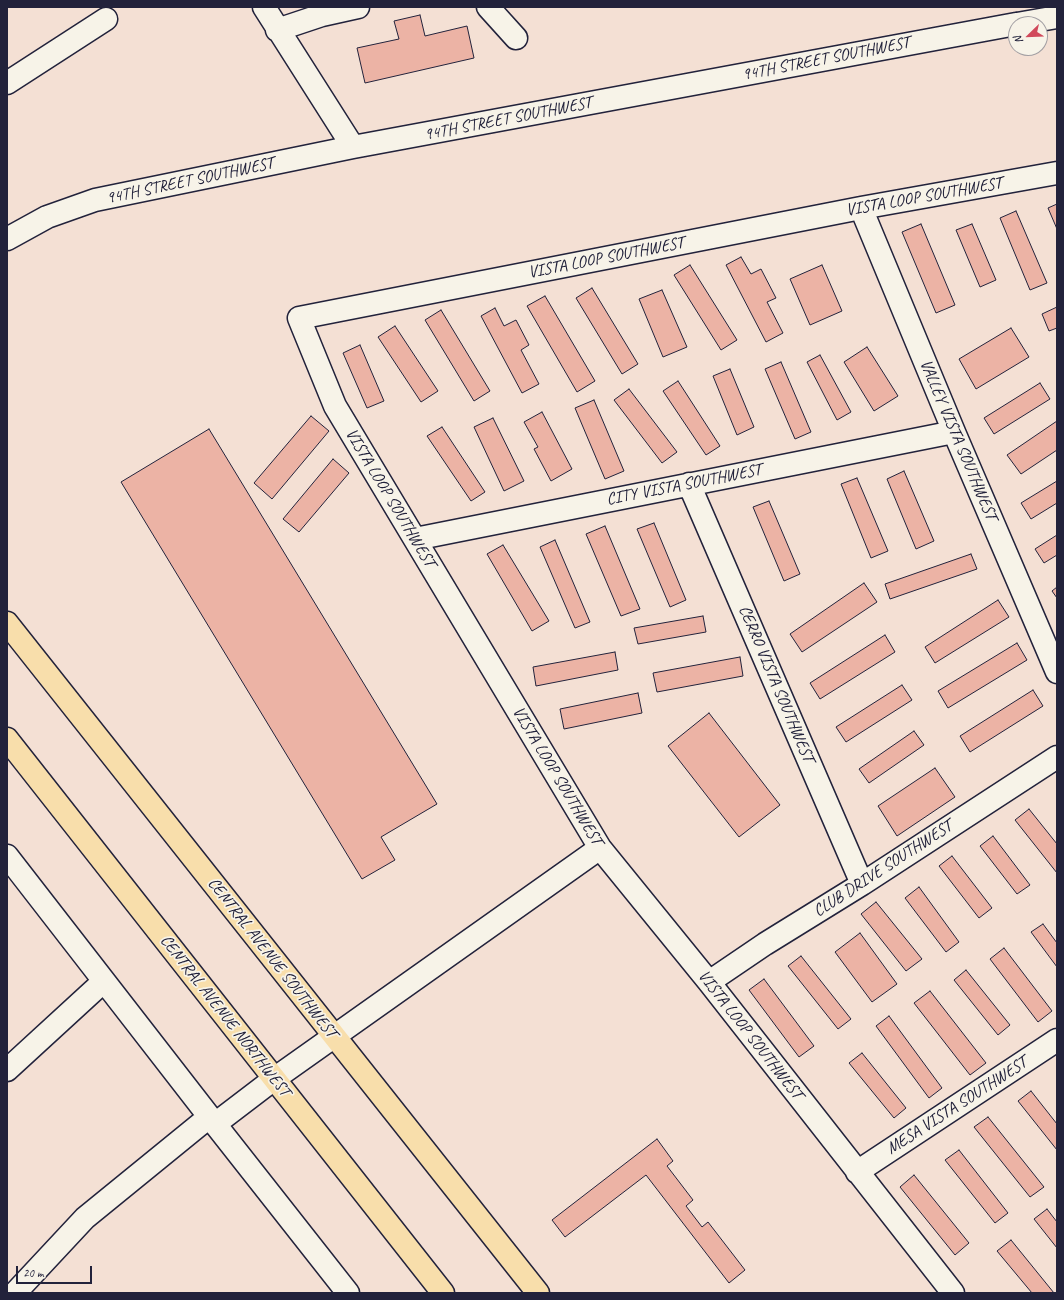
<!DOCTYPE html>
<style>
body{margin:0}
#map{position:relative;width:1064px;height:1300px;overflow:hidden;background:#f4e0d4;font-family:Caveat,sans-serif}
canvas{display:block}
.frame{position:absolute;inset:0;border:8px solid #22223b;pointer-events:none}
.north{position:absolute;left:1008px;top:16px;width:40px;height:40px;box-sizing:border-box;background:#f7f3e8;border:1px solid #a29fa3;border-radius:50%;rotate:247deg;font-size:11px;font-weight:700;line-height:16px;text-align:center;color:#22223b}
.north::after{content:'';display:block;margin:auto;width:14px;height:18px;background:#d1495b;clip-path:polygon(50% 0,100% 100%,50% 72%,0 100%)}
.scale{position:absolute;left:16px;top:1266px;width:76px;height:18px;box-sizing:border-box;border:2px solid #22223b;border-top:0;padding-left:5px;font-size:12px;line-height:14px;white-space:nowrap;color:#22223b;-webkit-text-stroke:3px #f7f3e8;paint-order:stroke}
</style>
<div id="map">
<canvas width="1064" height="1300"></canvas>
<div class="frame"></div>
<div class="north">N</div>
<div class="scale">20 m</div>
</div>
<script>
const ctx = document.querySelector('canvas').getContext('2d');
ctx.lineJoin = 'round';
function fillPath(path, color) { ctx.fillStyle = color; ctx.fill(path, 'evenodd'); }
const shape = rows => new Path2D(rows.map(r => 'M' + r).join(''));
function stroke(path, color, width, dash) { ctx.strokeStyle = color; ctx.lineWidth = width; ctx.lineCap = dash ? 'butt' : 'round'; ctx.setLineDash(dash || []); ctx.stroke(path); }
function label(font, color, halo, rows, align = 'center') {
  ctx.font = font + ' Caveat,sans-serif'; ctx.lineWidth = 3.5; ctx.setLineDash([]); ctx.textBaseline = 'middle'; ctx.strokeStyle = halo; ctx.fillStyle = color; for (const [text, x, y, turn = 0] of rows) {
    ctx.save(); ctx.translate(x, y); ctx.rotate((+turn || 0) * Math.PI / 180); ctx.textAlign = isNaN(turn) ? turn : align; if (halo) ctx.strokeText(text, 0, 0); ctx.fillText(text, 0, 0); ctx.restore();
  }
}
const building = shape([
 [420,15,425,36,467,26,474,58,365,83,357,48,399,39,394,21,420,15],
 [1057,204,1057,229,1048,208,1057,204],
 [1016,211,1047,283,1030,290,1000,218,1016,211],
 [921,224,955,305,936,313,902,232,921,224],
 [972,224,996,280,980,287,956,230,972,224],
 [741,257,751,274,761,269,776,298,767,302,783,333,766,342,726,265,741,257],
 [690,265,737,340,721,350,674,275,690,265],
 [822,265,842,311,810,325,790,279,822,265],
 [592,288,638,364,622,374,576,298,592,288],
 [662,290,687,347,663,357,639,299,662,290],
 [545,296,595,381,577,392,527,306,545,296],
 [1057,307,1057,328,1049,331,1042,314,1057,307],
 [495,308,504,326,516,320,529,345,521,350,539,384,522,393,481,316,495,308],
 [441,310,490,391,474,401,425,320,441,310],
 [395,326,438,391,421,402,378,337,395,326],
 [1011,328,1029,357,976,389,959,359,1011,328],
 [360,345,384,401,367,408,343,353,360,345],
 [867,347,898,396,874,411,844,362,867,347],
 [820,355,851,412,837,420,807,362,820,355],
 [781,362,811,432,795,439,765,369,781,362],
 [730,369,754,427,737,435,713,376,730,369],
 [678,381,720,446,706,455,663,391,678,381],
 [1040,383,1050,399,994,434,984,418,1040,383],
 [629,389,677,452,662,463,614,400,629,389],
 [594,400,624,471,605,479,575,408,594,400],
 [542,412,572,469,551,481,534,449,538,447,524,422,542,412],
 [311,416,329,431,272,499,254,483,311,416],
 [493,418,524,481,504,491,474,427,493,418],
 [1057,421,1057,450,1021,474,1007,455,1057,421],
 [442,427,485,492,471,501,427,436,442,427],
 [209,429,437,804,381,837,395,860,362,879,121,482,209,429],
 [333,459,349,473,299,532,283,519,333,459],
 [904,471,934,541,916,549,887,479,904,471],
 [857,478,888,551,871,558,841,484,857,478],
 [1057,481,1057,503,1031,519,1021,503,1057,481],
 [769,501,800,574,784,581,753,507,769,501],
 [654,523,686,600,670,607,637,529,654,523],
 [605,526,640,609,621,616,586,534,605,526],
 [1057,535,1057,555,1044,563,1035,549,1057,535],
 [555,540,590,622,575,628,540,547,555,540],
 [503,545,549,621,532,631,487,554,503,545],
 [971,554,977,569,890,599,885,584,971,554],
 [864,583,877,602,802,652,790,634,864,583],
 [1057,587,1057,598,1052,591,1057,587],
 [998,600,1009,617,935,663,925,647,998,600],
 [703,616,706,632,638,644,634,628,703,616],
 [885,635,895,652,820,699,810,683,885,635],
 [1017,643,1027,660,948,708,938,691,1017,643],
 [615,652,618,670,536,686,533,667,615,652],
 [740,657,743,676,657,692,653,673,740,657],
 [902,685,912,700,846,742,836,727,902,685],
 [1033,690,1043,706,970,752,960,736,1033,690],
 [638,693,642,713,564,729,560,709,638,693],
 [709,713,780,805,739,837,668,746,709,713],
 [914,731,924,745,869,783,859,769,914,731],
 [935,768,955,797,897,836,878,806,935,768],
 [1029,809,1057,844,1057,873,1015,820,1029,809],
 [993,836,1030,885,1017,894,980,846,993,836],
 [952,856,992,908,979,918,939,866,952,856],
 [919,887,959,942,946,952,905,898,919,887],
 [876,902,922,959,906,971,861,914,876,902],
 [1043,924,1057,943,1057,967,1031,932,1043,924],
 [860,933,897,984,872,1002,835,952,860,933],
 [1004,948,1052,1011,1038,1022,990,959,1004,948],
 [801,956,851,1019,838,1029,788,966,801,956],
 [966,970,1010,1025,998,1035,954,980,966,970],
 [764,979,814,1046,799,1057,749,990,764,979],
 [930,991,986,1063,970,1075,914,1003,930,991],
 [889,1016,942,1088,929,1098,876,1026,889,1016],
 [862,1053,906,1108,894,1118,849,1063,862,1053],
 [1031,1091,1057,1124,1057,1150,1018,1101,1031,1091],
 [988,1117,1044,1187,1030,1197,974,1127,988,1117],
 [657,1139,673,1161,667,1166,693,1200,686,1206,702,1227,708,1222,745,1270,729,1283,646,1175,565,1237,552,1220,657,1139],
 [959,1150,1008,1213,995,1223,945,1160,959,1150],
 [914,1175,969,1243,955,1255,900,1187,914,1175],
 [1047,1209,1057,1222,1057,1248,1034,1219,1047,1209],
 [1011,1240,1054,1293,1032,1293,997,1251,1011,1240]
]);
fillPath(building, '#ecb3a5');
stroke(building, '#22223b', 1);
const minor = shape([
 [264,7,353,147],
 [488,7,516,38],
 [322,15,358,7],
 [1017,24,1057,17],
 [277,30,322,15,324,7],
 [7,83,106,19],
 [861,208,954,432,1057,672],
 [7,239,47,217,95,200,353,147,1016,24],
 [689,484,862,884],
 [415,539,954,432],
 [7,856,215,1124,348,1293],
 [709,982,765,944,862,884,1057,757],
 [7,1070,104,981],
 [215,1124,274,1079,600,848],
 [857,1172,1057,1040],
 [15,1293,85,1218,209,1117],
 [953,1293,709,982,600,848,335,406,299,318,861,208,1057,173]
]);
const major = shape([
 [7,623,538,1293],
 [7,739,443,1293]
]);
stroke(minor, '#22223b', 25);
stroke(major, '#22223b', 25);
stroke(minor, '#f7f3e8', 22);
stroke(major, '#f8deab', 22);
label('17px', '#22223b', '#f7f3e8', [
 ["94TH STREET SOUTHWEST",826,59,-11],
 ["94TH STREET SOUTHWEST",508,119,-11],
 ["94TH STREET SOUTHWEST",190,181,-12],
 ["VISTA LOOP SOUTHWEST",924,197,-10],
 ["VISTA LOOP SOUTHWEST",606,258,-11],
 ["VALLEY VISTA SOUTHWEST",958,440,67],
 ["CITY VISTA SOUTHWEST",684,485,-11],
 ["VISTA LOOP SOUTHWEST",390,498,59],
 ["CERRO VISTA SOUTHWEST",776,684,67],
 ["VISTA LOOP SOUTHWEST",557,776,59],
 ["CLUB DRIVE SOUTHWEST",883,869,-33],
 ["CENTRAL AVENUE SOUTHWEST",272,958,52],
 ["CENTRAL AVENUE NORTHWEST",225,1016,52],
 ["VISTA LOOP SOUTHWEST",750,1035,52],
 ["MESA VISTA SOUTHWEST",957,1106,-33]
]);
</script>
